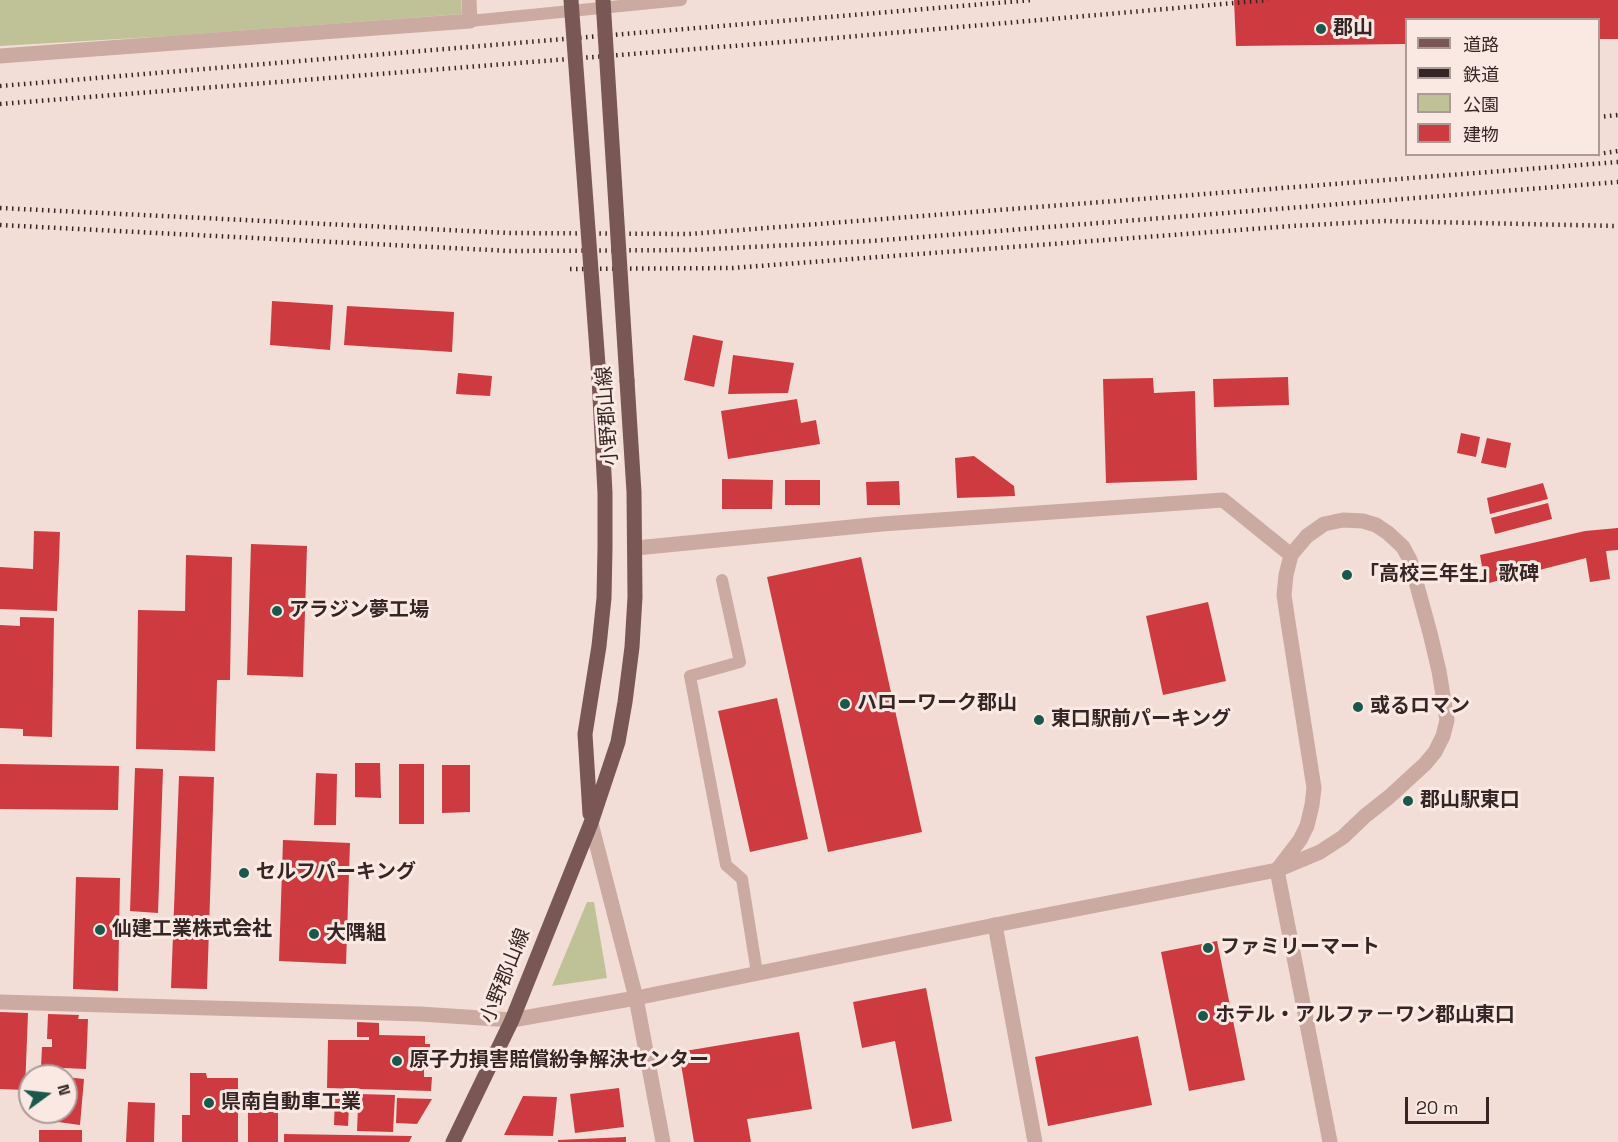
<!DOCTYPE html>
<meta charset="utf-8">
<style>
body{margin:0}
#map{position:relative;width:1618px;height:1142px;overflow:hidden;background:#f2ded7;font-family:"Space Grotesk","Noto Sans JP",sans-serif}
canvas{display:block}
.legend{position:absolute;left:1405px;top:18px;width:195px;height:138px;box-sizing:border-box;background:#fae9e3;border:2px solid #ab9b97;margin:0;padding:8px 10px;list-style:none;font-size:18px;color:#352625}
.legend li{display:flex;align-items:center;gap:12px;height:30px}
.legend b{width:30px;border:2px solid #ab9b97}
.north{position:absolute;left:18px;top:1064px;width:60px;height:60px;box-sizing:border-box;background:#fae9e3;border:2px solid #ab9b97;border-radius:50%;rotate:75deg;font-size:16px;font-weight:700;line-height:24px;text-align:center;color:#352625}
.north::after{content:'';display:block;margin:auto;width:21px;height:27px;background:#19584b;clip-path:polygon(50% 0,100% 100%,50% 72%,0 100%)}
.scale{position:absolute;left:1405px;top:1097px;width:84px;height:27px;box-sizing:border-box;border:3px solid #352625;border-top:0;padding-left:8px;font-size:18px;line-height:21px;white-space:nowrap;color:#352625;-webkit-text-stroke:4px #fae9e3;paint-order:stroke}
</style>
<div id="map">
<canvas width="1618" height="1142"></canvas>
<ul class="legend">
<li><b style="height:8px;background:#785755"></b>道路</li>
<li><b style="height:8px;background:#352625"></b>鉄道</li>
<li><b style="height:16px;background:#bfc296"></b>公園</li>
<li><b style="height:16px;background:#cd3a3f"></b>建物</li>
</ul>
<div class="north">N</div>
<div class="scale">20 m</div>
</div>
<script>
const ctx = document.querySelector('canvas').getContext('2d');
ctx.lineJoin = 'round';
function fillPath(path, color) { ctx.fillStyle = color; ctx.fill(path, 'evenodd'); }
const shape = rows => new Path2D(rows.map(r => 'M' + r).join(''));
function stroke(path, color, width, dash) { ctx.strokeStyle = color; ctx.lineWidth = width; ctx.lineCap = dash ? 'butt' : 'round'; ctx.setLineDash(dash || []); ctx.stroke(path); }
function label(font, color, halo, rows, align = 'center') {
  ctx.font = font + ' "Space Grotesk","Noto Sans JP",sans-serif'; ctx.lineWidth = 6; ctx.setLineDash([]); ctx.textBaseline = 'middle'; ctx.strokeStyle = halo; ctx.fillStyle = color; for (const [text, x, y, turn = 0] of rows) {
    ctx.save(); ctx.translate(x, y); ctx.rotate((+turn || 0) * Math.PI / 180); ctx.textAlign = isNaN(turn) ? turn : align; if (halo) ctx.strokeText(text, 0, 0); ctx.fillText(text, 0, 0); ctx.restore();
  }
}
fillPath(shape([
 [0,0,461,0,462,14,171,36,0,46],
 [587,902,594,902,607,978,552,986]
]), '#bfc296');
fillPath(shape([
 [1234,0,1618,0,1618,39,1598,39,1598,20,1406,20,1406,44,1236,46],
 [272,301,333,305,330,350,270,345],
 [347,306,454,312,452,352,344,345],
 [693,335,723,341,714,387,684,380],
 [733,355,794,363,788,393,728,394],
 [458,373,492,376,490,396,456,394],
 [1288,377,1289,405,1214,407,1213,379],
 [1153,378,1154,393,1195,391,1197,480,1106,483,1103,379],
 [797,399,801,423,816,420,820,444,728,459,721,411],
 [1461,433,1480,437,1476,457,1457,453],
 [1487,438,1511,443,1506,468,1481,463],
 [974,456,1014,486,1015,496,957,498,955,458],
 [722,479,773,480,772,509,722,509],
 [785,480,820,480,820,505,785,505],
 [899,481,900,505,867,505,866,482],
 [1543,483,1548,499,1490,514,1487,498],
 [1548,503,1552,519,1495,534,1491,518],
 [1618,528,1618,550,1606,551,1610,579,1590,582,1586,558,1485,584,1480,555,1585,531],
 [34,531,60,532,57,611,0,609,0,567,33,569],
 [251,544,307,546,303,677,247,675],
 [186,555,232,557,230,680,217,680,215,751,136,749,138,610,185,611],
 [861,557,922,832,828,852,767,577],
 [1208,602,1226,681,1163,695,1146,616],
 [20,617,54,618,52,737,23,736,23,729,0,728,0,625,20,626],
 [777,698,808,839,750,852,718,711],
 [355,763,380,763,381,798,355,797],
 [0,764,119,766,118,810,0,809],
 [399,764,424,764,424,824,399,824],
 [442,765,470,765,470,812,442,813],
 [135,768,163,769,158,913,130,911],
 [316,773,337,774,336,825,314,825],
 [179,776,214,777,207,989,171,988],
 [283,840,350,843,346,964,279,961],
 [76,877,120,878,118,991,73,989],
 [1217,941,1245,1080,1189,1091,1161,952],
 [926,988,952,1121,912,1129,895,1041,862,1048,853,1002],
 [0,1012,28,1013,25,1090,0,1089],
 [48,1014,79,1015,78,1019,88,1019,86,1069,41,1067,42,1047,52,1047,52,1039,47,1039],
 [357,1022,379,1023,379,1035,425,1036,425,1044,430,1044,430,1069,424,1069,424,1077,432,1077,431,1091,327,1088,328,1040,369,1040,369,1037,357,1037],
 [799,1032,812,1109,747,1119,751,1142,694,1142,679,1052],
 [1138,1036,1152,1105,1048,1126,1035,1057],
 [190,1073,206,1073,207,1078,238,1078,238,1142,182,1142,182,1115,190,1115],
 [66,1077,84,1079,80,1125,51,1121,52,1112,66,1112],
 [619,1088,624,1127,575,1133,570,1094],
 [358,1094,395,1095,393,1132,357,1131,358,1107,349,1107,348,1126,334,1125,335,1096,358,1097],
 [523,1096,557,1097,553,1136,504,1135],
 [397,1098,432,1099,417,1124,396,1123],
 [128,1102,155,1103,154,1142,126,1142],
 [264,1104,278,1104,278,1142,248,1142,248,1110,264,1111],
 [39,1130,82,1130,82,1142,39,1142],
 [284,1134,412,1136,409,1142,284,1142],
 [626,1137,626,1142,558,1142,558,1140]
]), '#cd3a3f');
stroke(shape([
 [470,21,681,0],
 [722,580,740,662,690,676,726,865,742,879,757,973]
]), '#cbaaa2', 12);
stroke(shape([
 [0,56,470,21,469,0],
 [1343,520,1363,521,1376,525,1388,533,1403,547,1410,560,1430,633,1439,671,1447,720,1443,736,1435,752,1425,764,1389,797,1365,816,1343,837,1320,852,1277,870,1300,840,1307,826,1312,805,1314,788,1288,622,1284,595,1286,575,1291,555,1307,536,1324,524,1343,520],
 [636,548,882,524,1223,500,1291,555],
 [591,823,636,998,663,1142],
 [995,925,1035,1142],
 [0,1002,420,1014,512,1020]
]), '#cbaaa2', 15);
stroke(shape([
 [512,1020,636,998,995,925,1277,870,1330,1142]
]), '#cbaaa2', 15);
stroke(shape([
 [590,814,585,734,599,646,604,598,605,548,605,493,599,378],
 [453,1142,512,1020,591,823,618,742,625,702,632,647,635,597,634,492,627,381]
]), '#785755', 15);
stroke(shape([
 [0,86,1033,0],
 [0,104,834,38,1268,0],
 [1598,117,1618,115],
 [1598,154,1618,151],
 [0,208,509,233,689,234,1618,162],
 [0,225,510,251,691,250,871,241,1618,182],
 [570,269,732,268,1292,226,1383,221,1618,226]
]), '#352625', 4.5, [1.5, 4.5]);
stroke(shape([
 [571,0,599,378],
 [603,0,627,381]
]), '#785755', 15);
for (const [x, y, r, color] of [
 [1321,29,6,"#19584b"],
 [1347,575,6,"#19584b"],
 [277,611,6,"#19584b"],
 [845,704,6,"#19584b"],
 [1358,707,6,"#19584b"],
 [1039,720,6,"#19584b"],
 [1408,801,6,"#19584b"],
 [244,873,6,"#19584b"],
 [100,930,6,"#19584b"],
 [314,934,6,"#19584b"],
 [1208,948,6,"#19584b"],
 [1203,1016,6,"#19584b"],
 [397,1061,6,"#19584b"],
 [209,1103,6,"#19584b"]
]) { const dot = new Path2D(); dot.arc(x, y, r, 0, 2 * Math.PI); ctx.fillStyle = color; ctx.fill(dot); stroke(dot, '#fae9e3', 2); }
label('bold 20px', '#352625', '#fae9e3', [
 ["郡山",1333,29],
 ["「高校三年生」歌碑",1359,575],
 ["アラジン夢工場",289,611],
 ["ハローワーク郡山",857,704],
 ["或るロマン",1370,707],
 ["東口駅前パーキング",1051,720],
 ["郡山駅東口",1420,801],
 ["セルフパーキング",256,873],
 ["仙建工業株式会社",112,930],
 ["大隅組",326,934],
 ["ファミリーマート",1220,948],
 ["ホテル・アルファ－ワン郡山東口",1215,1016],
 ["原子力損害賠償紛争解決センター",409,1061],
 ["県南自動車工業",221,1103]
], 'left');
label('20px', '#352625', '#fae9e3', [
 ["小野郡山線",608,416,-94],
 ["小野郡山線",506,976,-68]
]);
</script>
